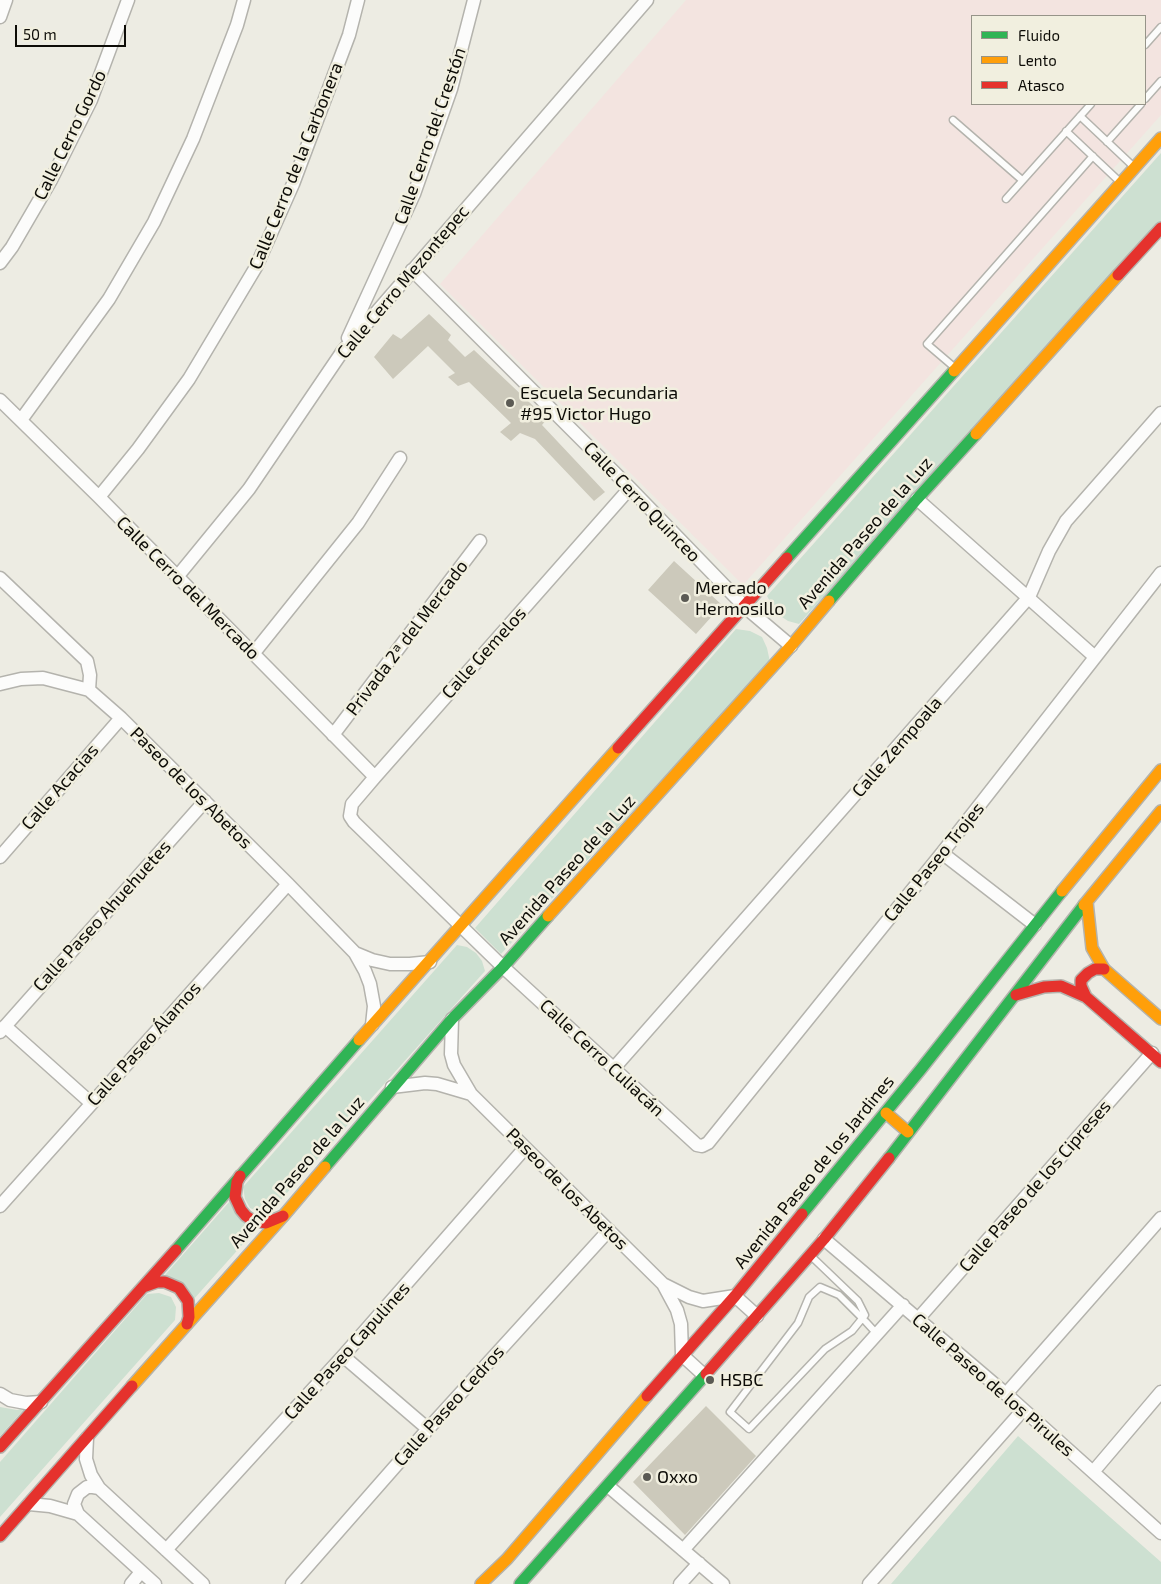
<!DOCTYPE html>
<meta charset="utf-8">
<style>
body{margin:0}
#map{position:relative;width:1161px;height:1584px;overflow:hidden;background:#edece3;font-family:"Exo 2",sans-serif}
canvas{display:block}
.legend{position:absolute;left:971px;top:15px;width:175px;height:90px;box-sizing:border-box;background:#f1efdf;border:1px solid #969489;margin:0;padding:6px 9px;list-style:none;font-size:15px;color:#0d0c07}
.legend li{display:flex;align-items:center;gap:10px;height:25px}
.legend b{width:25px;border:1px solid #969489}
.scale{position:absolute;left:15px;top:25px;width:111px;height:22px;box-sizing:border-box;border:2px solid #0d0c07;border-top:0;padding-left:6px;font-size:15px;line-height:18px;white-space:nowrap;color:#0d0c07;-webkit-text-stroke:4px #f1efdf;paint-order:stroke}
</style>
<div id="map">
<canvas width="1161" height="1584"></canvas>
<ul class="legend">
<li><b style="height:6px;background:#30b455"></b>Fluido</li>
<li><b style="height:6px;background:#ff9f0a"></b>Lento</li>
<li><b style="height:6px;background:#e5322d"></b>Atasco</li>
</ul>
<div class="scale">50 m</div>
</div>
<script>
const ctx = document.querySelector('canvas').getContext('2d');
ctx.lineJoin = 'round';
function fillPath(path, color) { ctx.fillStyle = color; ctx.fill(path, 'evenodd'); }
const shape = rows => new Path2D(rows.map(r => 'M' + r).join(''));
function stroke(path, color, width, dash) { ctx.strokeStyle = color; ctx.lineWidth = width; ctx.lineCap = dash ? 'butt' : 'round'; ctx.setLineDash(dash || []); ctx.stroke(path); }
function label(font, color, halo, rows, align = 'center') {
  ctx.font = font + ' "Exo 2",sans-serif'; ctx.lineWidth = 5; ctx.setLineDash([]); ctx.textBaseline = 'middle'; ctx.strokeStyle = halo; ctx.fillStyle = color; for (const [text, x, y, turn = 0] of rows) {
    ctx.save(); ctx.translate(x, y); ctx.rotate((+turn || 0) * Math.PI / 180); ctx.textAlign = isNaN(turn) ? turn : align; if (halo) ctx.strokeText(text, 0, 0); ctx.fillText(text, 0, 0); ctx.restore();
  }
}
fillPath(shape([
 [686,0,1161,0,1161,115,743,585,440,284],
 [972,16,1145,16,1145,104,972,104]
]), '#f3e4e0');
fillPath(shape([
 [1161,153,1161,222,799,624,788,621,779,615,772,605,767,596],
 [736,629,750,631,762,637,767,648,770,662,501,954,475,928],
 [457,945,467,947,476,953,482,961,485,971,270,1212,259,1212,250,1208,245,1199,243,1187],
 [230,1201,259,1226,193,1300,165,1275],
 [159,1293,171,1297,176,1307,175,1320,0,1517,0,1462,147,1294],
 [0,1407,17,1410,25,1408,0,1436],
 [1018,1436,1161,1562,1161,1584,891,1584]
]), '#cde0d1');
fillPath(shape([
 [429,314,451,335,448,340,465,357,474,350,547,419,542,425,605,492,594,501,535,439,520,433,511,441,500,432,511,423,469,382,458,386,448,377,455,373,428,346,393,379,374,357,393,334,401,339],
 [674,561,722,605,696,634,648,590],
 [706,1406,756,1456,685,1535,633,1482]
]), '#ccc9bb');
const lane = shape([
 [1145,45,1161,27],
 [1145,99,1161,81],
 [1080,116,1134,167],
 [953,120,1022,180],
 [1066,131,1120,182],
 [1107,142,1141,104],
 [1006,199,1091,104],
 [954,367,927,344,1093,156],
 [811,1256,858,1301,865,1315,852,1331,825,1349,749,1429,730,1412,798,1323,809,1297,820,1287,839,1295,866,1322,877,1334]
]);
const street = shape([
 [0,17,6,0],
 [0,263,12,247,51,180,91,100,128,0],
 [412,270,630,488,745,607,791,646],
 [348,338,414,194,451,89,474,0],
 [0,400,99,497,375,777],
 [21,420,109,299,154,222,193,139,237,25,244,0],
 [630,488,375,777,352,804,350,816,354,822,503,967,697,1145,702,1146,708,1143,942,853,1161,573],
 [99,497,138,449,189,379,256,267,293,184,349,35,358,0],
 [917,499,1095,657],
 [177,577,249,489,342,352,647,0],
 [0,578,87,661,90,675,89,690],
 [253,654,358,523,400,458],
 [0,684,21,679,43,678,89,690,121,718,288,884,355,953,365,971,370,984,374,1006,372,1025],
 [333,735,480,541],
 [942,853,1035,925],
 [0,857,121,718],
 [355,953,372,960,390,964,410,964,430,962],
 [452,1019,451,1054,454,1065,471,1094,663,1284,689,1297,703,1301,735,1296,757,1316],
 [5,1026,91,1103],
 [0,1032,205,801],
 [614,1068,1029,597,1049,551,1066,521,1161,413],
 [392,1087,425,1083,437,1084,471,1094],
 [0,1206,288,884],
 [824,1239,1006,1394,1161,1533],
 [663,1284,677,1310,681,1324,682,1355,705,1376],
 [918,1319,1152,1053],
 [343,1356,428,1429],
 [0,1394,10,1400,26,1403,41,1402],
 [1006,1394,1161,1218],
 [87,1438,86,1459,91,1475,99,1488,203,1584],
 [1093,1472,1161,1392],
 [608,1486,723,1584],
 [29,1504,50,1506,78,1514,155,1584],
 [78,1514,74,1504,78,1494,87,1487,93,1487,99,1488],
 [166,1550,343,1356,525,1148],
 [683,1550,903,1305],
 [131,1584,141,1572],
 [292,1584,428,1429,609,1230],
 [680,1584,699,1563],
 [869,1584,1023,1410]
]);
const fast = shape([
 [787,558,954,371],
 [829,601,917,499,976,434],
 [889,1158,1084,905],
 [325,1167,452,1019,503,967,548,916],
 [802,1214,921,1069,1062,891],
 [176,1250,359,1040],
 [520,1584,706,1374]
]);
const slow = shape([
 [954,371,1161,138],
 [976,434,1118,275],
 [1062,891,1161,770],
 [1087,902,1092,948,1104,969,1161,1019],
 [1084,905,1161,811],
 [548,916,791,646,829,601],
 [359,1040,618,748],
 [886,1113,908,1132],
 [132,1386,285,1214,325,1167],
 [481,1584,507,1559,647,1396]
]);
const jam = shape([
 [1118,275,1161,228],
 [618,748,787,558],
 [1016,995,1044,987,1061,986,1086,997,1161,1062],
 [1086,997,1081,986,1081,980,1088,973,1095,969,1104,969],
 [240,1176,237,1182,235,1197,241,1210,246,1216,252,1220,266,1223,283,1216],
 [143,1287,157,1282,165,1282,179,1288,188,1301,189,1317,187,1324],
 [706,1374,824,1239,889,1158],
 [647,1396,735,1296,802,1214],
 [0,1447,176,1250],
 [0,1536,132,1386]
]);
stroke(lane, '#b4b3ad', 9);
stroke(street, '#b4b3ad', 15);
stroke(fast, '#b4b3ad', 14);
stroke(slow, '#b4b3ad', 14);
stroke(jam, '#b4b3ad', 14);
stroke(lane, '#fcfcfb', 6);
stroke(street, '#fcfcfb', 12);
stroke(fast, '#30b455', 11);
stroke(slow, '#ff9f0a', 11);
stroke(jam, '#e5322d', 11);
for (const [x, y, r, color] of [
 [510,403,5,"#5b5a54"],
 [685,598,5,"#5b5a54"],
 [710,1380,5,"#5b5a54"],
 [647,1477,5,"#5b5a54"]
]) { const dot = new Path2D(); dot.arc(x, y, r, 0, 2 * Math.PI); ctx.fillStyle = color; ctx.fill(dot); stroke(dot, '#f1efdf', 2); }
label('18px', '#0d0c07', '#f1efdf', [
 ["Calle Cerro Gordo",70,135,-64],
 ["Calle Cerro del Crestón",430,136,-71],
 ["Calle Cerro de la Carbonera",296,166,-68],
 ["Calle Cerro Mezontepec",403,282,-50],
 ["Calle Cerro Quinceo",642,502,46],
 ["Avenida Paseo de la Luz",865,533,-49],
 ["Calle Cerro del Mercado",188,588,45],
 ["Privada 2ª del Mercado",407,638,-53],
 ["Calle Gemelos",484,653,-48],
 ["Calle Zempoala",897,747,-49],
 ["Calle Acacias",60,787,-49],
 ["Paseo de los Abetos",191,788,45],
 ["Calle Paseo Trojes",934,862,-51],
 ["Avenida Paseo de la Luz",567,870,-48],
 ["Calle Paseo Ahuehuetes",102,916,-48],
 ["Calle Paseo Álamos",144,1044,-48],
 ["Calle Cerro Culiacán",602,1058,43],
 ["Avenida Paseo de la Luz",297,1172,-49],
 ["Avenida Paseo de los Jardines",814,1172,-51],
 ["Calle Paseo de los Cipreses",1035,1186,-49],
 ["Paseo de los Abetos",567,1189,45],
 ["Calle Paseo Capulines",347,1351,-48],
 ["Calle Paseo de los Pirules",993,1385,41],
 ["Calle Paseo Cedros",449,1406,-48]
]);
label('18px', '#0d0c07', '#f1efdf', [
 ["Escuela Secundaria",520,393],
 ["#95 Victor Hugo",520,414],
 ["Mercado",695,588],
 ["Hermosillo",695,609],
 ["HSBC",720,1380],
 ["Oxxo",657,1477]
], 'left');
</script>
